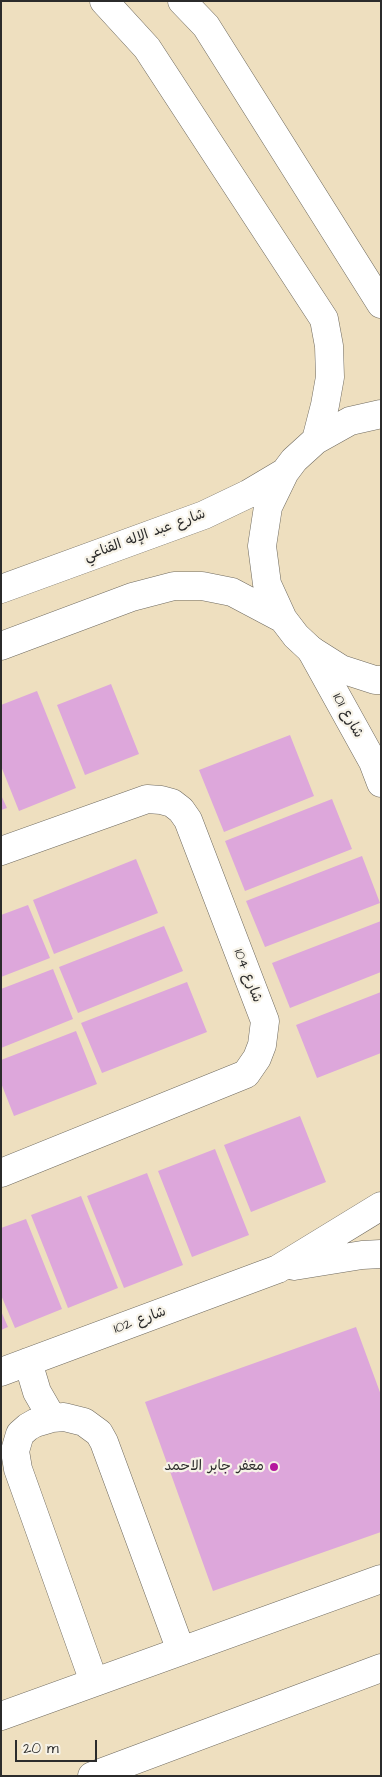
<!DOCTYPE html>
<meta charset="utf-8">
<style>
body{margin:0}
#map{position:relative;width:382px;height:1777px;overflow:hidden;background:#eedfbf;font-family:"Architects Daughter",sans-serif}
canvas{display:block}
.frame{position:absolute;inset:0;border:2px solid #2b2b2b;pointer-events:none}
.scale{position:absolute;left:15px;top:1740px;width:82px;height:22px;box-sizing:border-box;border:2px solid #2b2b2b;border-top:0;padding-left:6px;font-size:15px;line-height:18px;white-space:nowrap;color:#2b2b2b;-webkit-text-stroke:4px #f7f3e8;paint-order:stroke}
</style>
<div id="map">
<canvas width="382" height="1777"></canvas>
<div class="frame"></div>
<div class="scale">20 m</div>
</div>
<script>
const ctx = document.querySelector('canvas').getContext('2d');
ctx.lineJoin = 'round';
function fillPath(path, color) { ctx.fillStyle = color; ctx.fill(path, 'evenodd'); }
const shape = rows => new Path2D(rows.map(r => 'M' + r).join(''));
function stroke(path, color, width, dash) { ctx.strokeStyle = color; ctx.lineWidth = width; ctx.lineCap = dash ? 'butt' : 'round'; ctx.setLineDash(dash || []); ctx.stroke(path); }
function label(font, color, halo, rows, align = 'center') {
  ctx.font = font + ' "Architects Daughter","Playpen Sans Arabic",sans-serif'; ctx.lineWidth = 4.5; ctx.setLineDash([]); ctx.textBaseline = 'middle'; ctx.strokeStyle = halo; ctx.fillStyle = color; for (const [text, x, y, turn = 0] of rows) {
    ctx.save(); ctx.translate(x, y); ctx.rotate((+turn || 0) * Math.PI / 180); ctx.textAlign = isNaN(turn) ? turn : align; if (halo) ctx.strokeText(text, 0, 0); ctx.fillText(text, 0, 0); ctx.restore();
  }
}
fillPath(shape([
 [111,684,139,754,85,775,57,705],
 [37,691,76,788,19,811,1,766,1,705],
 [290,735,314,796,224,832,199,770],
 [1,795,7,808,1,810],
 [332,799,352,849,245,891,225,841],
 [362,856,380,903,265,947,246,901],
 [136,859,158,913,54,954,33,900],
 [28,905,50,958,1,977,1,915],
 [381,921,381,972,290,1008,272,963],
 [164,926,183,971,78,1013,59,967],
 [53,969,73,1019,1,1048,1,989],
 [187,982,207,1032,102,1073,81,1023],
 [381,992,381,1053,317,1078,296,1025],
 [76,1031,97,1084,14,1116,1,1083,1,1060],
 [300,1116,326,1182,251,1212,224,1145],
 [215,1149,249,1235,192,1257,158,1171],
 [147,1173,183,1265,124,1288,87,1196],
 [81,1196,118,1288,68,1308,31,1215],
 [26,1219,62,1309,15,1328,1,1295,1,1228],
 [1,1311,8,1327,1,1330],
 [356,1327,381,1395,381,1532,213,1591,145,1402]
]), '#dda7db');
const minor = shape([
 [311,650,373,762,381,783],
 [1,851,147,799,161,800,172,803,181,810,188,820,265,1021,262,1045,257,1058,246,1074,1,1173],
 [294,1266,362,1255,381,1254],
 [28,1362,37,1392,52,1418],
 [1,1372,278,1269,381,1206],
 [94,1682,18,1469,15,1451,20,1434,28,1427,35,1423,52,1418,64,1417,84,1422,99,1433,104,1442,181,1651],
 [1,1716,381,1579],
 [92,1776,381,1668]
]);
const major = shape([
 [104,1,147,48,324,319,329,346,330,377,325,405,316,440],
 [182,1,206,26,381,304],
 [381,414,350,421,316,440,294,460,285,472,268,507,262,546,267,584,283,619,296,636,311,650,341,669,375,680,381,680],
 [1,589,204,515,248,494,285,472],
 [1,646,132,597,174,586,202,586,232,592,283,619]
]);
stroke(minor, '#6f6a5f', 29);
stroke(major, '#6f6a5f', 29);
stroke(minor, '#fff', 28);
stroke(major, '#fff', 28);
for (const [x, y, r, color] of [
 [274,1467,5,"#b5179e"]
]) { const dot = new Path2D(); dot.arc(x, y, r, 0, 2 * Math.PI); ctx.fillStyle = color; ctx.fill(dot); stroke(dot, '#f7f3e8', 2); }
label('14px', '#2b2b2b', '#f7f3e8', [
 ["شارع عبد الإله القناعي",145,536,-20],
 ["شارع 101",347,716,61],
 ["شارع 104",247,976,69],
 ["شارع 102",140,1321,-20]
]);
label('14px', '#2b2b2b', '#f7f3e8', [
 ["مغفر جابر الاحمد",264,1467]
], 'right');
</script>
